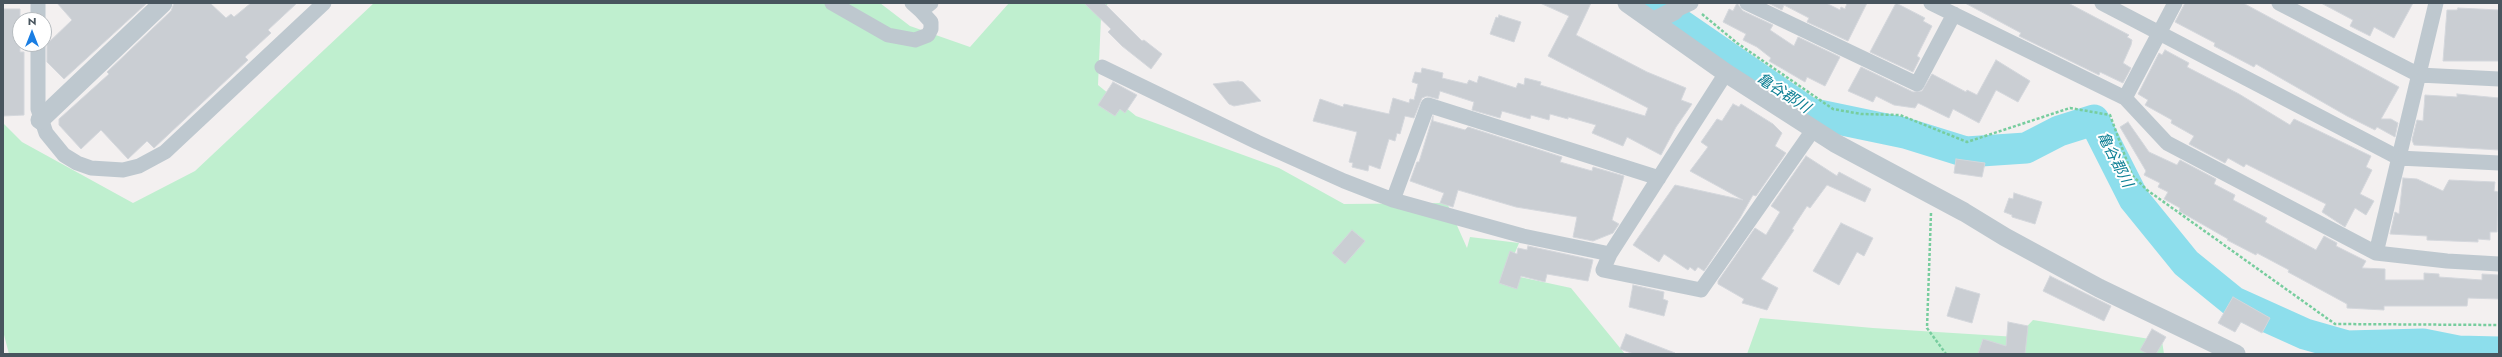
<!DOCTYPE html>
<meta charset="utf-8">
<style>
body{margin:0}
#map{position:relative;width:2502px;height:357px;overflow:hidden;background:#f3f0f0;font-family:Jost,sans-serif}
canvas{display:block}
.frame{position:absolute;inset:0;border:4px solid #48555e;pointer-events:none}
.north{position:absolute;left:12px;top:12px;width:40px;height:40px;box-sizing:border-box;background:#fff;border:1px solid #b6bbbf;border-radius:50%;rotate:0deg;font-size:11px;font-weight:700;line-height:16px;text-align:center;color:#48555e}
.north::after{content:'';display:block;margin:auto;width:14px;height:18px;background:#1a7ee3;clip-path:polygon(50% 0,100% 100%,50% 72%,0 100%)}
</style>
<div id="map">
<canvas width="2502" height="357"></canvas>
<div class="frame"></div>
<div class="north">N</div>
</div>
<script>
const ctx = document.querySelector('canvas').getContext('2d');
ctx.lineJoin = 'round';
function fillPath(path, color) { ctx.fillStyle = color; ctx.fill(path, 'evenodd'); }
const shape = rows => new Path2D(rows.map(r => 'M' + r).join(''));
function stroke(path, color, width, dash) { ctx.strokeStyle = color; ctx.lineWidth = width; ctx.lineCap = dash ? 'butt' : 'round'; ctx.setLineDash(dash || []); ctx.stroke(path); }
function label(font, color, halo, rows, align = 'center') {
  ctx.font = font + ' Jost,"Noto Sans JP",sans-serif'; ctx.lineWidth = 4; ctx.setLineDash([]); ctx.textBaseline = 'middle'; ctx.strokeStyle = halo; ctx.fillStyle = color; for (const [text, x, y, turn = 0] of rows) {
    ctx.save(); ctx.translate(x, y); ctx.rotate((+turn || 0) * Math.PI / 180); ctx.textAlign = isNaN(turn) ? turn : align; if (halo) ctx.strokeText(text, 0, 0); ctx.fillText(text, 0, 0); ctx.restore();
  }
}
fillPath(shape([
 [374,3,880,3,910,26,970,47,1009,3,1108,3,1101,17,1098,85,1136,116,1279,168,1344,204,1447,203,1467,248,1470,237,1519,243,1506,274,1571,288,1625,354,9,354,3,331,3,123,22,142,133,203,195,171],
 [1760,318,1873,328,2017,337,2033,320,2162,341,2164,354,1747,354]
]), '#bfefcf');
stroke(shape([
 [1649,3,1809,113,1905,133,1966,152,2026,148,2059,131,2094,120,2134,199,2186,263,2234,302,2305,334,2347,346,2423,344,2458,351,2499,352]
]), '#8ddeec', 31);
const building = shape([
 [57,3,147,3,64,79,47,62,47,44,72,20,57,3],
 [174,3,210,3,226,18,231,14,234,17,251,3,297,3,268,30,271,33,245,57,248,60,154,148,147,141,128,159,101,130,81,149,59,125,59,119,109,74,107,72,171,11,174,3],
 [1084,3,1104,3,1142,41,1144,40,1162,54,1151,69,1122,46,1108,32,1111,29,1084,3],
 [1540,3,1591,3,1576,35,1647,72,1686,88,1681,100,1692,104,1676,127,1661,155,1627,137,1623,146,1592,133,1596,125,1568,117,1568,119,1550,114,1549,120,1531,115,1530,119,1502,111,1500,118,1472,110,1474,102,1440,91,1438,99,1427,96,1422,98,1414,118,1405,116,1400,134,1397,133,1395,141,1389,139,1380,169,1369,165,1368,171,1352,167,1353,163,1349,162,1357,132,1313,121,1320,99,1343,107,1344,104,1389,114,1393,98,1409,103,1410,99,1414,100,1418,84,1412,82,1415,72,1421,73,1422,68,1443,73,1442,78,1467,84,1469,80,1477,83,1479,76,1516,88,1518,83,1524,85,1525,78,1541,82,1540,85,1645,116,1648,108,1548,56,1569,16,1540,3],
 [1737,3,1743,11,1773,25,1770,30,1794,46,1798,37,1840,57,1825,86,1807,77,1805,82,1769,61,1771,58,1757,47,1743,40,1746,34,1723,22,1729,9,1733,11,1737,3],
 [1768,3,1826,3,1840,10,1841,7,1845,9,1847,3,1867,3,1848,41,1807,22,1809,18,1784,5,1782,10,1768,3],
 [1896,3,1925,18,1923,21,1932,26,1917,56,1920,58,1913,72,1870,52,1896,3],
 [1965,3,2068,3,2129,35,2127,37,2132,40,2131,45,2123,63,2131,68,2123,83,2100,72,2099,75,2019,36,2021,33,1965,3],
 [2185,3,2243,3,2399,87,2381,119,2391,119,2398,123,2395,137,2377,127,2375,130,2347,116,2256,64,2254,67,2214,46,2215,43,2175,22,2185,3],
 [2321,3,2413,3,2394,38,2374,27,2370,36,2350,26,2353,20,2321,3],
 [2458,8,2499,10,2499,61,2443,61,2447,10,2457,10,2458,8],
 [3,9,20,9,20,52,24,52,24,115,3,116,3,9],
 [1499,15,1521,22,1514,42,1490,34,1496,17,1498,18,1499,15],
 [2165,50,2189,63,2187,67,2239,94,2290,125,2294,119,2371,156,2366,167,2372,170,2360,194,2374,201,2366,215,2355,208,2345,227,2322,212,2326,204,2246,164,2244,167,2228,158,2225,163,2189,144,2194,136,2171,123,2172,120,2145,105,2148,100,2138,94,2159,53,2162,55,2165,50],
 [1996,60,2030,81,2018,102,1996,90,1979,123,1953,109,1949,118,1918,103,1915,108,1894,105,1876,96,1873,102,1848,91,1861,67,1913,92,1922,91,1932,74,1966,92,1967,90,1977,95,1996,60],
 [1238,81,1243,82,1261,101,1234,106,1229,104,1213,84,1238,81],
 [1113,82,1137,95,1125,113,1120,109,1115,116,1098,105,1113,82],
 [2457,94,2499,98,2499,150,2414,145,2412,140,2417,120,2423,121,2425,95,2457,97,2457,94],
 [1733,104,1739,107,1741,104,1773,124,1782,133,1775,146,1786,153,1756,196,1753,195,1740,218,1704,271,1698,267,1695,271,1690,267,1688,270,1664,254,1659,262,1633,245,1675,185,1743,200,1690,171,1708,147,1701,142,1717,119,1722,121,1733,104],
 [1433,116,1433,121,1465,130,1468,127,1562,157,1560,162,1592,171,1593,167,1624,176,1612,220,1619,224,1613,233,1593,241,1573,237,1577,217,1516,207,1458,190,1453,207,1440,203,1444,193,1410,181,1417,162,1419,162,1433,116],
 [2128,122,2149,152,2177,165,2180,160,2216,179,2214,184,2235,195,2233,200,2267,218,2265,222,2316,250,2324,236,2337,243,2336,246,2366,261,2362,268,2385,269,2385,280,2424,280,2424,273,2439,274,2439,277,2482,280,2482,274,2499,275,2499,299,2468,298,2467,306,2384,306,2384,310,2347,308,2347,304,2288,272,2289,270,2257,253,2256,255,2227,240,2228,239,2179,211,2180,208,2164,199,2168,192,2158,187,2160,183,2144,175,2146,171,2120,127,2128,122],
 [1806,156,1837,176,1839,172,1871,189,1865,202,1827,185,1810,208,1807,206,1792,229,1794,230,1761,279,1778,288,1767,310,1742,303,1744,299,1718,284,1718,281,1755,228,1766,235,1780,212,1771,206,1806,156],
 [1956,159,1985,163,1982,177,1954,173,1956,159],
 [2403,178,2417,179,2443,191,2449,180,2495,182,2494,191,2498,192,2497,232,2490,232,2490,240,2478,239,2478,242,2427,240,2427,236,2390,234,2395,212,2399,214,2403,178],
 [2014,193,2042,202,2035,224,2012,217,2012,215,2004,212,2009,198,2013,199,2014,193],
 [1841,223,1873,238,1864,256,1857,252,1839,285,1813,271,1841,223],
 [1352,230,1365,241,1345,264,1332,253,1352,230],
 [1528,246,1593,260,1588,281,1547,274,1545,282,1521,276,1517,289,1499,283,1510,251,1517,254,1518,248,1527,250,1528,246],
 [2050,276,2111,306,2104,321,2043,291,2050,276],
 [1633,285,1664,292,1663,299,1668,301,1664,316,1629,307,1633,285],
 [1956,287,1980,294,1972,323,1947,316,1956,287],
 [2233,297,2270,318,2262,333,2241,322,2235,332,2218,323,2233,297],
 [2008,322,2028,326,2025,354,1978,354,1983,339,2006,346,2008,322],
 [2152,329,2166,337,2156,354,2148,354,2140,350,2152,329],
 [1626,334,1675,353,1675,354,1634,354,1620,349,1626,334]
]);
fillPath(building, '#caced3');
stroke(building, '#d4d7dc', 1);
stroke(shape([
 [1702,14,1737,43,1833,109,1861,114,1900,115,1967,142,2070,108,2110,115,2132,175,2147,190,2335,324,2499,325],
 [1931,213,1927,328,1946,354]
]), '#77cd9e', 2.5, [3, 2]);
stroke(shape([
 [832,3,888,35,915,40,928,35,931,29,931,22,921,11],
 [912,3,921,11,931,3],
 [1747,3,1917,84,1954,14],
 [1931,3,2125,98,2167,143,2376,253,2447,261,2499,264],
 [2102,3,2399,158,2499,163],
 [2279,3,2419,75,2499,79],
 [1674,11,1691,3],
 [38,20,38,3],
 [38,44,38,109,46,133,64,155,77,163,91,168,123,170,139,166,165,152,324,3],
 [1102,67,1257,142,1344,181,1393,200,1523,236,1610,254,1726,73],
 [2125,98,2175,3],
 [1393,200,1428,105,1659,178],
 [2376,253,2436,3],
 [1610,254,1603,270,1701,290,1813,130]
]), '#bec8cf', 15);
stroke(shape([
 [1627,3,1726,73,1835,143,1964,212,2005,237,2099,288,2236,354],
 [1654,21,1674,11],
 [40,120,163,3]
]), '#bec8cf', 19);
label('italic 15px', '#0e8095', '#fff', [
 ["亀谷郡川",1783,94,33],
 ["亀谷郡川",2114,160,63]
]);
</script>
